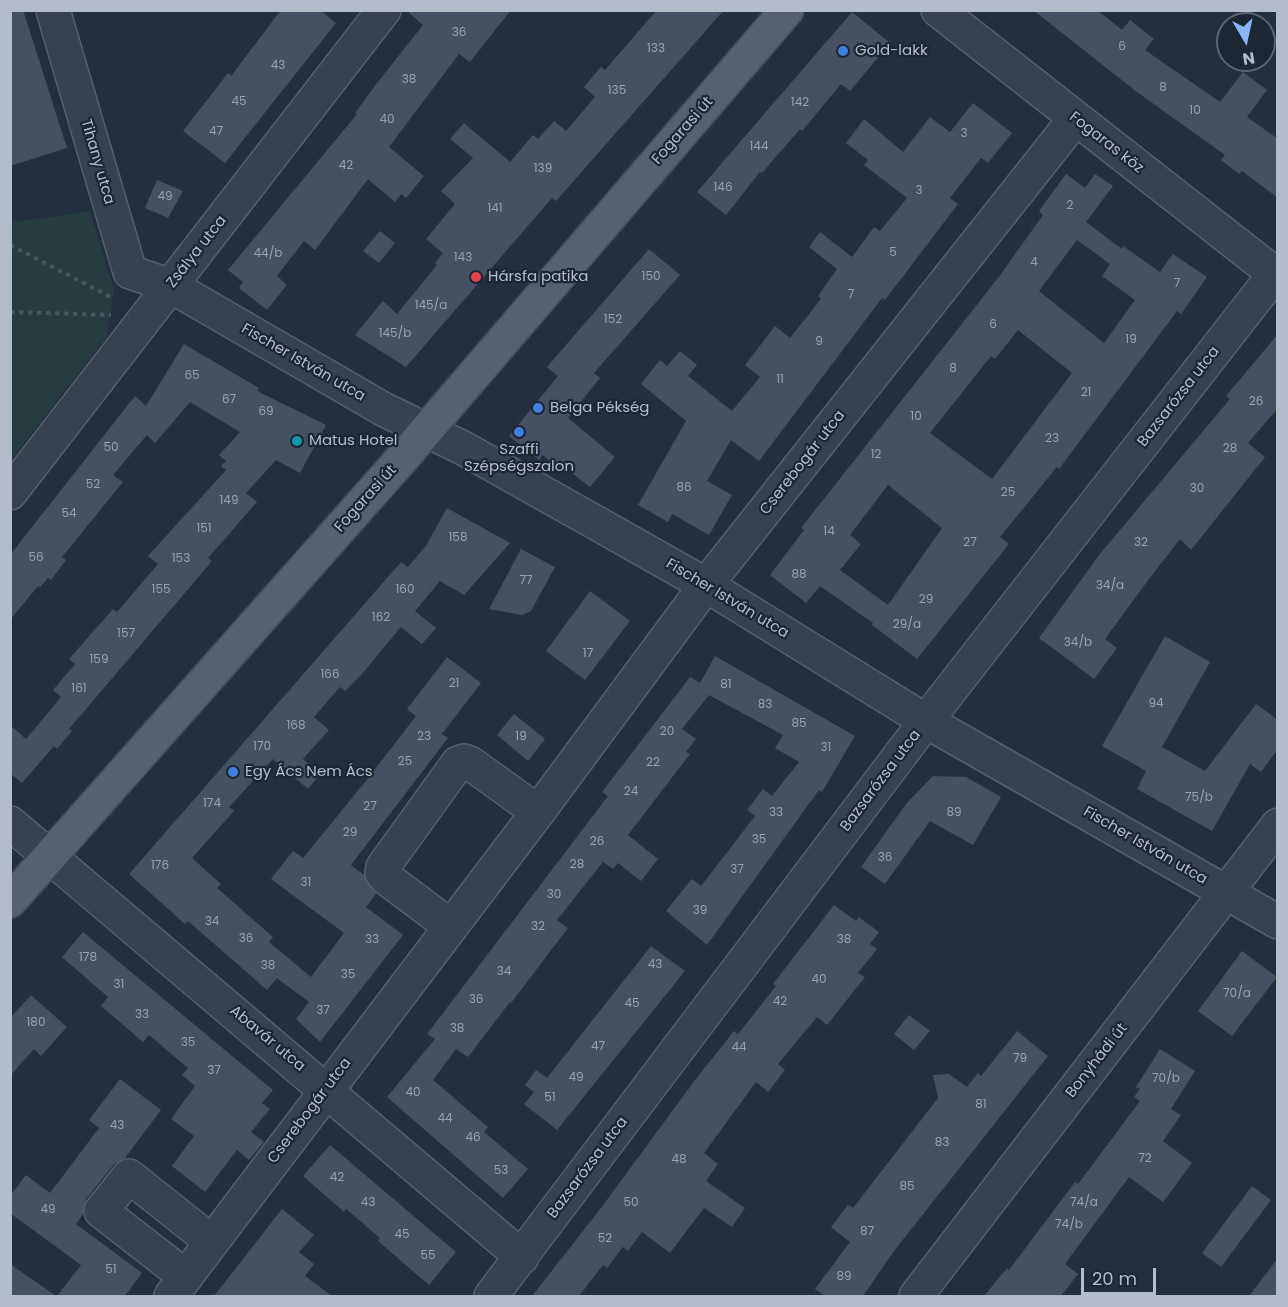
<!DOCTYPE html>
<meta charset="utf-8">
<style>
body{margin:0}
#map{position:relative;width:1288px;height:1307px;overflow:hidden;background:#242f3e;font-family:Poppins,sans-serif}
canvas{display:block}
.frame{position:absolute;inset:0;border:12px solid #b4bcc9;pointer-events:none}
.north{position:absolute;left:1216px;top:12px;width:60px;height:60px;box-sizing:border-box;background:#1d2633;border:2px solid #59626f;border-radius:50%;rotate:171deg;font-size:16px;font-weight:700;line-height:24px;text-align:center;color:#b4bcc9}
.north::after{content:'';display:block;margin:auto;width:21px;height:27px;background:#8ab4f8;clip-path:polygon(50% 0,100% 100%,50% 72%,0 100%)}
.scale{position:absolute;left:1081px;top:1268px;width:75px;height:27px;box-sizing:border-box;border:3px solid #b4bcc9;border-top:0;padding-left:8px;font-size:18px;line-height:21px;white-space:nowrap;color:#b4bcc9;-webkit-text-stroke:4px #1d2633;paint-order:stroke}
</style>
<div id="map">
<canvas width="1288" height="1307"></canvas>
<div class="frame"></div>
<div class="north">N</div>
<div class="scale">20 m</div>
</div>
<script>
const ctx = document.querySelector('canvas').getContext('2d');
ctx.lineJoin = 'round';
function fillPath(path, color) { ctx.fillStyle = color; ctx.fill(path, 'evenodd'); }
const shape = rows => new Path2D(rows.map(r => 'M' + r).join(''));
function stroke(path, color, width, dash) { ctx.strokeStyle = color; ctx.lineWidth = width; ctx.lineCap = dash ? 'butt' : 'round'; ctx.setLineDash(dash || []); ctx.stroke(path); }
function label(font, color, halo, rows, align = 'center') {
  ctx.font = font + ' Poppins,sans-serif'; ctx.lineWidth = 4.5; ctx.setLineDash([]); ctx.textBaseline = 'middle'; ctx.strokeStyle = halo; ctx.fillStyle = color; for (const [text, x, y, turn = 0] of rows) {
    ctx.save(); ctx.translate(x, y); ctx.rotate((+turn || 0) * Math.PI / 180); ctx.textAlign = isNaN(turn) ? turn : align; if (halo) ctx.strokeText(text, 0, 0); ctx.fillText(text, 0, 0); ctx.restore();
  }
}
fillPath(shape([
 [90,211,114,290,106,338,11,460,11,223]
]), '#263c3f');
fillPath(shape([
 [10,10,23,10,67,148,10,166],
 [281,10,320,10,336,23,225,163,183,131,228,73,231,76],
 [406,10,511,10,470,62,459,54,389,147,424,176,406,198,401,194,395,202,368,179,315,250,304,241,277,276,287,285,267,310,239,288,243,282,228,270,357,114,355,113,377,83,423,25],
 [657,10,724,10,556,201,552,198,406,367,355,335,383,301,397,314,437,265,435,263,443,253,426,239,455,204,441,191,473,158,450,139,464,123,510,162,533,135,538,139,554,121,566,131,595,97,584,87,601,67,605,70],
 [1033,10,1097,10,1122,30,1130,20,1154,39,1145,50,1220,102,1243,72,1267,90,1247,117,1278,139,1278,198,1242,171,1239,174,1221,160,1225,155,1137,92],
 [852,12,890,43,850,91,841,84,802,131,800,129,762,173,760,172,726,215,697,192],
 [973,103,1012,133,988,163,981,158,950,198,958,204,885,300,882,298,759,461,731,440,707,481,732,495,709,535,672,514,668,522,638,505,686,421,641,384,660,360,667,366,680,351,697,365,688,376,732,411,760,377,745,365,775,326,790,338,821,299,818,296,837,269,809,247,820,232,852,257,874,227,880,231,907,198,864,165,868,160,846,143,864,119,903,152,930,117,950,132],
 [1066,174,1085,188,1095,174,1113,186,1086,222,1122,249,1123,246,1160,272,1173,254,1207,277,1181,314,1177,311,1059,469,1057,467,1000,537,1009,544,917,659,872,625,873,623,820,586,806,603,770,575,804,530,801,528,998,278,1043,215,1039,211],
 [1077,240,1110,264,1102,276,1135,300,1104,343,1039,291],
 [1018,330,1072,373,992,479,930,433,991,356,995,359],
 [888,485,942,528,888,605,840,570,861,544,850,535],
 [157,180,183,191,168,218,145,208],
 [380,231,395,243,379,263,363,251],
 [649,249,680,275,594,373,600,378,568,418,615,457,590,487,567,469,564,473,543,455,539,460,509,436,558,376,547,367],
 [1278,334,1278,408,1248,443,1265,457,1191,550,1180,539,1149,579,1105,639,1117,648,1094,679,1039,638,1099,555,1230,399,1226,396],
 [184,344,259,388,257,391,326,425,300,473,276,460,246,493,257,502,208,558,212,561,69,729,72,731,57,749,54,746,22,783,10,773,10,725,26,739,61,697,53,690,75,664,69,659,113,609,117,612,158,564,148,556,226,470,221,466,226,461,219,455,240,432,190,402,155,443,147,435,113,475,123,482,62,557,66,560,51,580,48,578,40,587,38,586,10,620,10,555,135,396,146,406],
 [447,508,510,543,464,595,440,581,415,611,436,628,422,644,401,627,361,675,345,691,340,687,314,717,329,730,303,759,320,774,308,789,273,759,229,807,234,811,192,858,221,884,217,888,273,937,269,942,311,977,344,933,271,879,293,851,303,858,365,782,416,716,407,709,447,657,481,683,442,734,448,738,351,865,364,875,376,894,366,907,403,935,320,1042,296,1019,309,1002,277,978,267,990,188,921,185,924,129,874,401,562,408,567,426,546],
 [521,549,555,567,531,611,522,615,489,609],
 [590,591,630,621,585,680,546,651],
 [1165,636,1210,662,1162,747,1205,771,1256,704,1278,720,1278,749,1261,772,1250,764,1212,831,1137,789,1146,771,1102,746],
 [715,656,855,736,822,792,819,790,707,945,666,911,692,879,701,886,755,816,747,810,763,789,772,796,799,762,775,748,783,735,709,695,682,729,696,739,686,752,690,754,628,835,658,859,641,881,618,863,613,869,603,862,557,920,568,928,511,1003,510,1002,468,1057,456,1049,433,1080,488,1127,484,1132,528,1169,503,1198,387,1097,435,1039,427,1034,608,796,602,792,690,677,700,683],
 [514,714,545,739,528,761,497,735],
 [933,776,966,777,1001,797,973,845,930,821,885,884,861,867,906,804],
 [834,905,856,921,859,917,879,932,870,944,877,949,858,973,865,977,827,1025,817,1017,778,1064,785,1070,768,1092,756,1082,704,1153,718,1164,706,1181,745,1208,732,1227,704,1208,670,1253,642,1232,628,1251,623,1247,607,1268,603,1265,579,1296,532,1296,601,1208,695,1080,734,1031,738,1034,776,986,773,984],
 [83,932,273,1090,262,1103,270,1109,251,1132,264,1142,249,1160,237,1150,205,1192,172,1166,194,1136,171,1119,195,1086,182,1075,188,1068,149,1035,143,1042,101,1006,108,997,62,957],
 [651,946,685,971,557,1130,524,1104,534,1092,525,1085,536,1070,547,1078],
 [1242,951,1277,977,1232,1036,1198,1011],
 [31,995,67,1027,41,1056,34,1049,10,1076,10,1018],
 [909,1015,930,1031,914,1050,894,1034],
 [1017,1031,1048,1056,894,1251,863,1296,825,1296,815,1289,850,1242,831,1227,848,1205,853,1208,938,1098,933,1075,949,1074,967,1087,978,1073,981,1076],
 [1160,1049,1195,1071,1171,1109,1181,1115,1163,1141,1192,1163,1163,1202,1129,1177,1065,1264,1078,1274,1061,1296,984,1296,1007,1268,1009,1270,1075,1182,1078,1184,1140,1101,1134,1097,1140,1089,1136,1087],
 [120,1079,161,1110,125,1158,114,1164,86,1199,83,1214,76,1224,142,1273,125,1296,57,1296,81,1265,10,1213,10,1196,26,1175,50,1193,99,1128,89,1120],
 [330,1145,456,1252,429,1285,378,1241,380,1238,346,1209,344,1212,303,1176],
 [1252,1186,1271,1200,1221,1267,1202,1253],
 [282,1209,314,1235,299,1252,314,1264,305,1276,332,1296,214,1296],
 [1278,1258,1278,1296,1249,1296],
 [10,1264,56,1296,10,1296]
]), '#455162');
const minor = shape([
 [53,10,130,272,171,286,383,409,463,448,600,525,706,585,926,721,1278,922],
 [938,10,1275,274],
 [10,493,384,10],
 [10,823,522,1257],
 [450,926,386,878,382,873,383,867,458,763,464,761,470,763,538,812],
 [186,1277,101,1211,129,1176,212,1242],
 [171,1296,538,812,706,585,1075,119],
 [491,1296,926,721,1278,270],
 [916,1296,1278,825]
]);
const major = shape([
 [10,901,406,454,787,10]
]);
stroke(minor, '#565f6c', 36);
stroke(major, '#414a57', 36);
stroke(shape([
 [10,245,113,298],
 [10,312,111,315]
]), '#44595c', 4, [4.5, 4.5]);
stroke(minor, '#38414e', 33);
stroke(major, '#56606e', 33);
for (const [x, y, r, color] of [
 [843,51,6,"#3f7fe0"],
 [476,277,6,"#e0444e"],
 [538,408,6,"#3f7fe0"],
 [519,432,6,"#3f7fe0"],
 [297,441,6,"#0f9aa8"],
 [233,772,6,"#3f7fe0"]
]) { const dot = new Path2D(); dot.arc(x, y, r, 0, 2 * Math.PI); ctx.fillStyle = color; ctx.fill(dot); stroke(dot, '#1d2633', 2); }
label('12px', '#98a1af', null, [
 ["36",459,33],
 ["6",1122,47],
 ["133",656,49],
 ["43",278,66],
 ["38",409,80],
 ["8",1163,88],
 ["135",617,91],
 ["45",239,102],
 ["142",800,103],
 ["10",1195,111],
 ["40",387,120],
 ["47",216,132],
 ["3",964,134],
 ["144",759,147],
 ["42",346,166],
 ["139",543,169],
 ["146",723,188],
 ["3",919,191],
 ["49",165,197],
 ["2",1070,206],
 ["141",495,209],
 ["5",893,253],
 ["44/b",268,254],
 ["143",463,258],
 ["4",1034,263],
 ["150",651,277],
 ["7",1177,284],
 ["7",851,295],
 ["145/a",431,306],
 ["152",613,320],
 ["6",993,325],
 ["145/b",395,334],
 ["19",1131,340],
 ["9",819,342],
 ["8",953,369],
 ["65",192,376],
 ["11",780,380],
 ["21",1086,393],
 ["67",229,400],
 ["26",1256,402],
 ["69",266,412],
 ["10",916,417],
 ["23",1052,439],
 ["50",111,448],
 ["28",1230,449],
 ["12",876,455],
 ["52",93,485],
 ["86",684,488],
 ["30",1197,489],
 ["25",1008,493],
 ["149",229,501],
 ["54",69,514],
 ["151",204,529],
 ["14",829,532],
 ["158",458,538],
 ["27",970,543],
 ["32",1141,543],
 ["56",36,558],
 ["153",181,559],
 ["88",799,575],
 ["77",526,581],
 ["34/a",1110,586],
 ["155",161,590],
 ["160",405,590],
 ["29",926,600],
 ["162",381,618],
 ["29/a",907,625],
 ["157",126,634],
 ["34/b",1078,643],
 ["17",588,654],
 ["159",99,660],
 ["166",330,675],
 ["21",454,684],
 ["81",726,685],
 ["161",79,689],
 ["94",1156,704],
 ["83",765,705],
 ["85",799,724],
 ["168",296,726],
 ["20",667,732],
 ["23",424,737],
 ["19",521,737],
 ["170",262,747],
 ["31",826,748],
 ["25",405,762],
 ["22",653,763],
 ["24",631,792],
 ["75/b",1199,798],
 ["174",212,804],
 ["27",370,807],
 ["33",776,813],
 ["89",954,813],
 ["29",350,833],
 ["35",759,840],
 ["26",597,842],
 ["36",885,858],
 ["28",577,865],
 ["176",160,866],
 ["37",737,870],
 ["31",306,883],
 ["30",554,895],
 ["39",700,911],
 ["34",212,922],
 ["32",538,927],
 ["36",246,939],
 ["33",372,940],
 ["38",844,940],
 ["178",88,958],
 ["43",655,965],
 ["38",268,966],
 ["34",504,972],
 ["35",348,975],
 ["40",819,980],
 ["31",119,985],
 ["70/a",1237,994],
 ["36",476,1000],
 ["42",780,1002],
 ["45",632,1004],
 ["37",323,1011],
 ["33",142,1015],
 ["180",36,1023],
 ["38",457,1029],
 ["35",188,1043],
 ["47",598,1047],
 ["44",739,1048],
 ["79",1020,1059],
 ["37",214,1071],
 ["49",576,1078],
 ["70/b",1166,1079],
 ["40",413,1093],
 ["51",550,1098],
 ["81",981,1105],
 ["44",445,1119],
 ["43",117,1126],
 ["46",473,1138],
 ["83",942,1143],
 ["72",1145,1159],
 ["48",679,1160],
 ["53",501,1171],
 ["42",337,1178],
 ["85",907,1187],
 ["43",368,1203],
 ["50",631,1203],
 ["74/a",1084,1203],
 ["49",48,1210],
 ["74/b",1069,1225],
 ["87",867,1232],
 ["45",402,1235],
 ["52",605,1239],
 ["55",428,1256],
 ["51",111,1270],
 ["89",844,1277]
]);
label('15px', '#b4bcc9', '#1d2633', [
 ["Gold-lakk",855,51],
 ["Hársfa patika",488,277],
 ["Belga Pékség",550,408],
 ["Matus Hotel",309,441],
 ["Szaffi",519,450,"center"],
 ["Szépségszalon",519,467,"center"],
 ["Egy Ács Nem Ács",245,772]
], 'left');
label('15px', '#b4bcc9', '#1d2633', [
 ["Fogarasi út",683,131,-49],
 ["Fogaras köz",1106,143,38],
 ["Tihany utca",97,162,74],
 ["Zsálya utca",197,252,-52],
 ["Fischer István utca",303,363,30],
 ["Bazsarózsa utca",1179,397,-52],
 ["Cserebogár utca",803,463,-52],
 ["Fogarasi út",366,499,-48],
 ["Fischer István utca",727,599,31],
 ["Bazsarózsa utca",881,781,-53],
 ["Fischer István utca",1145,846,30],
 ["Abavár utca",267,1039,40],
 ["Bonyhádi út",1097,1061,-52],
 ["Cserebogár utca",310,1111,-53],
 ["Bazsarózsa utca",588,1168,-53]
]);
</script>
